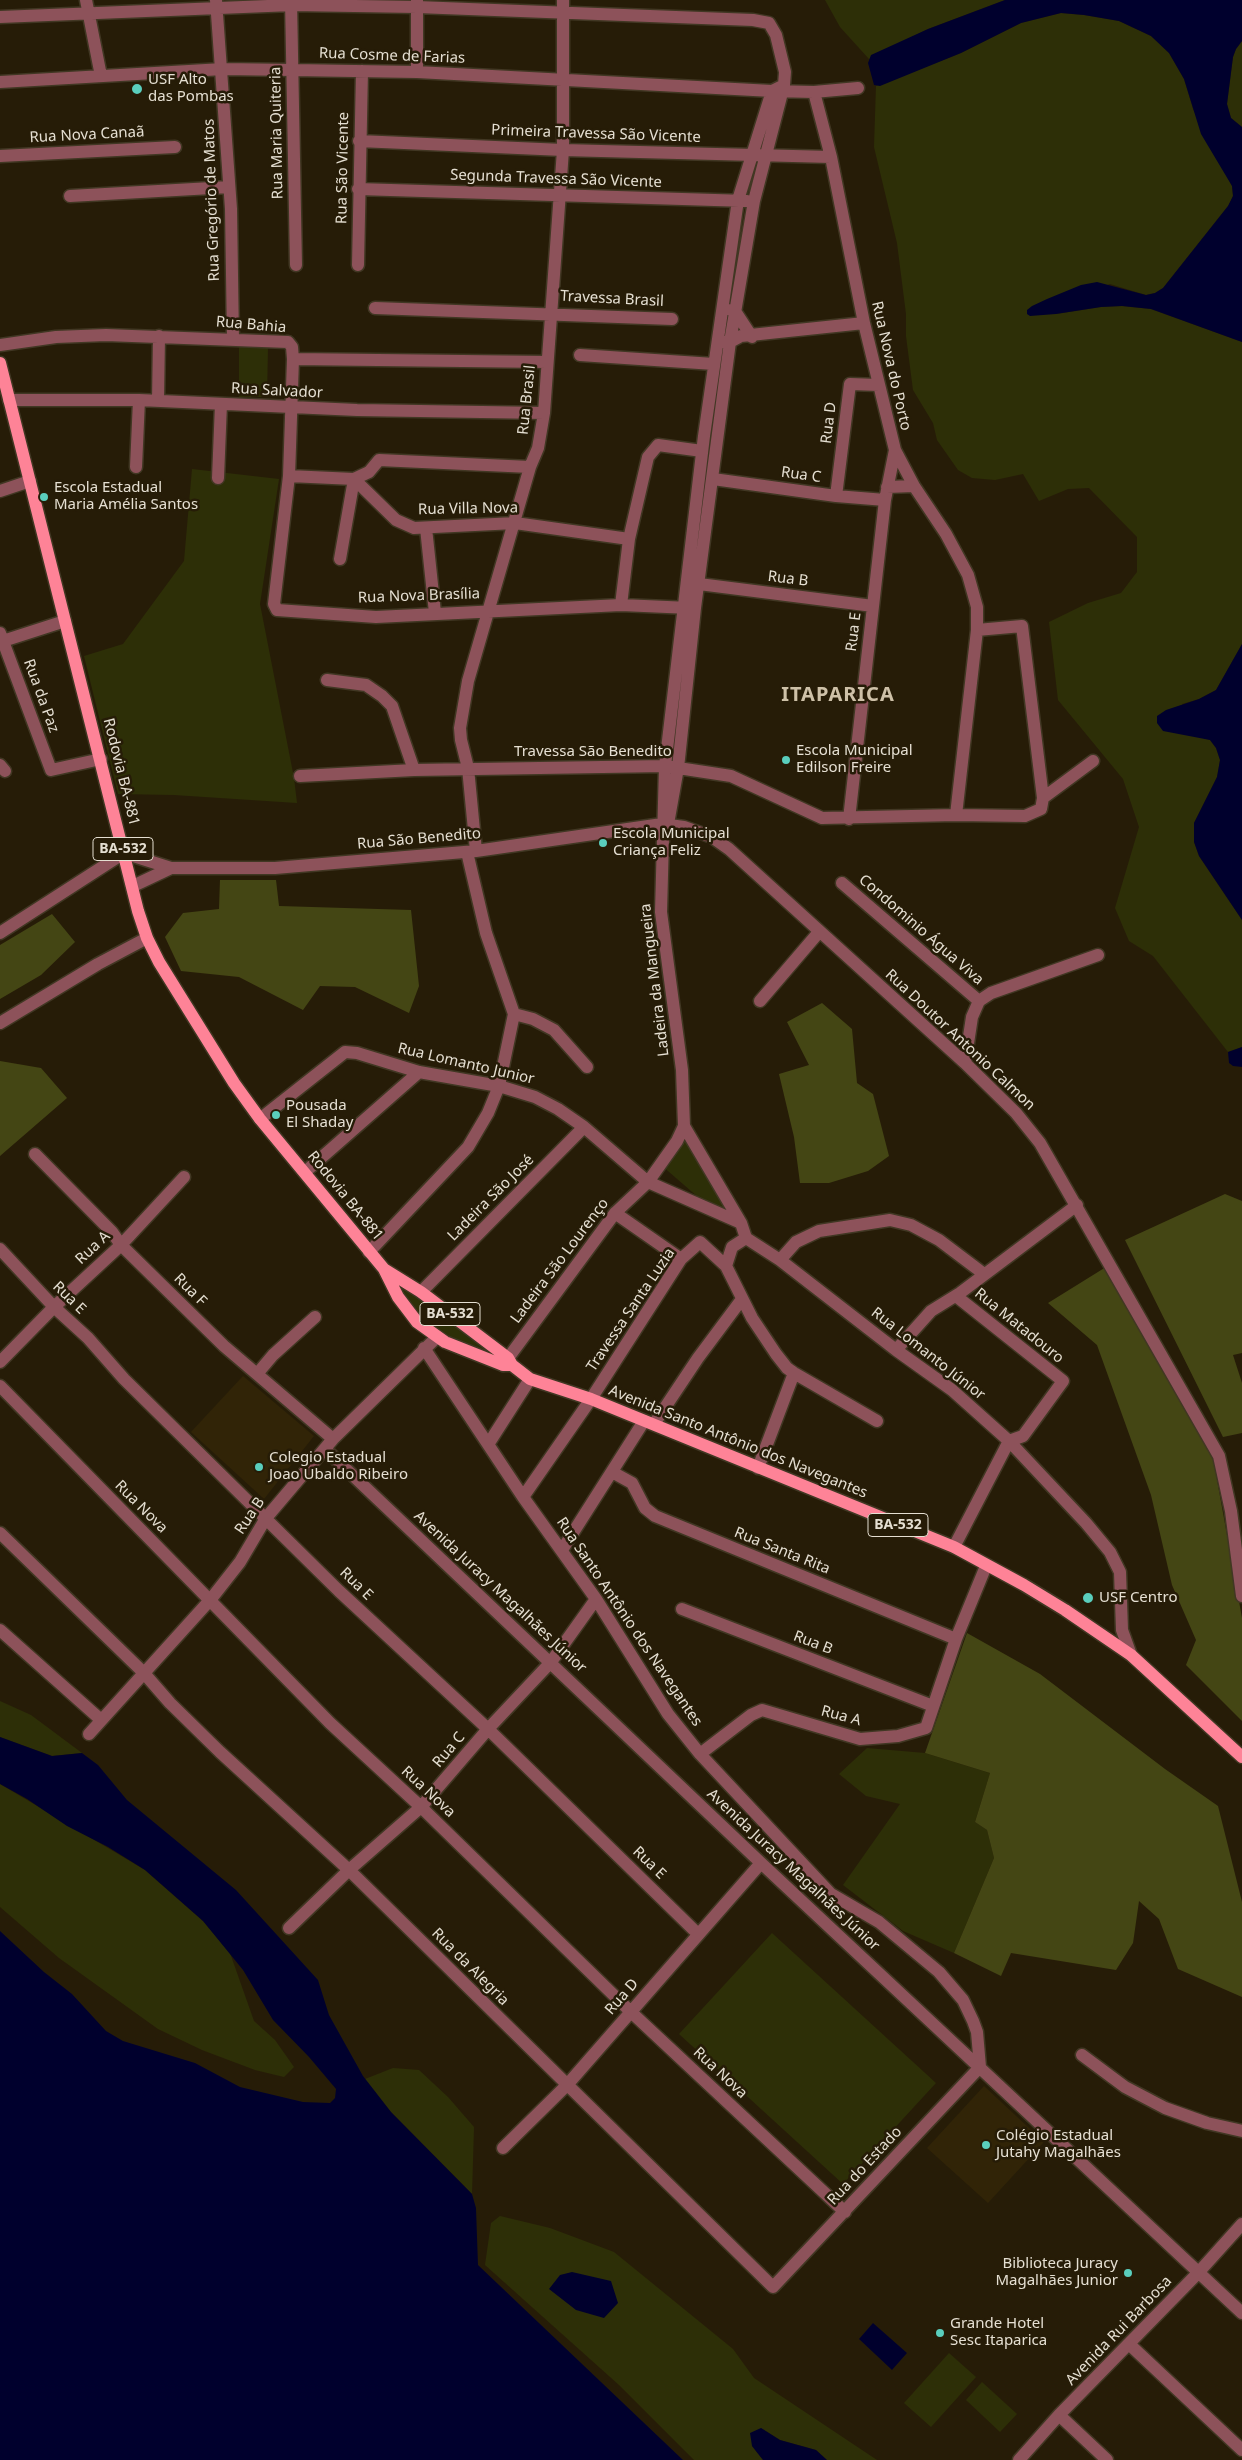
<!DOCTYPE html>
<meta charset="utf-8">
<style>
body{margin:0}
canvas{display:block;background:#261c07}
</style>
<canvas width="1242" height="2460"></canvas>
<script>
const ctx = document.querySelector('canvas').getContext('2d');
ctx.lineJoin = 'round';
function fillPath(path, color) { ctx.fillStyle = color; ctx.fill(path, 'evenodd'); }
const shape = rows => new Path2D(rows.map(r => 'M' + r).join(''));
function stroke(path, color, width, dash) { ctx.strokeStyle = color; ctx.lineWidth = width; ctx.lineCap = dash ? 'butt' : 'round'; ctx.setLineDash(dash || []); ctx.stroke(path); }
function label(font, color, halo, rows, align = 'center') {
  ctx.font = font + ' "Noto Sans",sans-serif'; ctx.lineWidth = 5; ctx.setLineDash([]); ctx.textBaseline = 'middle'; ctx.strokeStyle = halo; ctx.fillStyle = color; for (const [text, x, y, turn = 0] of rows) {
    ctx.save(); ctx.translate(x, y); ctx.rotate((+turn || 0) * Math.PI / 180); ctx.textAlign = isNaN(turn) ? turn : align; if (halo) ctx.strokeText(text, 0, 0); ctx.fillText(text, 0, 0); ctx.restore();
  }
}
fillPath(shape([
 [243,1376,314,1436,264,1499,191,1432],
 [984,2086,1044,2142,988,2203,927,2148]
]), '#312407');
fillPath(shape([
 [825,0,1005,0,928,29,869,59,840,27],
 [1061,13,1084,15,1119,21,1151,36,1169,53,1184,79,1193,109,1232,186,1233,196,1228,206,1163,288,1155,293,1146,295,1110,284,1027,314,1056,314,1101,307,1122,306,1151,309,1242,342,1242,644,1216,690,1199,699,1182,704,1197,736,1210,740,1216,748,1220,760,1217,777,1194,823,1194,842,1199,856,1242,920,1242,1047,1228,1052,1153,956,1129,941,1115,908,1139,827,1123,779,1058,700,1049,622,1088,603,1121,593,1137,572,1137,537,1089,488,1068,489,1039,501,1023,474,995,480,972,478,958,470,937,440,933,423,913,390,906,336,906,314,897,243,874,147,876,86,961,53,1021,23],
 [1242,41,1242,127,1231,118,1227,104,1233,57,1236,49],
 [239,346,268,347,267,397,239,397],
 [192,469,279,479,260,604,294,778,297,803,174,795,118,794,84,656,123,644,184,561],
 [685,1136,732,1215,706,1204,661,1165],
 [389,1273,494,1355,432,1342],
 [0,1701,31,1715,82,1753,52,1756,0,1737],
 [867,1748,925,1753,990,1773,975,1822,987,1830,994,1858,954,1953,903,1931,843,1885,900,1804,866,1796,839,1774],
 [0,1784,145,1870,203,1921,230,1953,254,2021,275,2040,294,2067,284,2077,255,2070,202,2050,158,2029,59,1958,0,1907],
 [772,1933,936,2083,843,2184,679,2034],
 [393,2068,419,2070,448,2097,474,2127,472,2194,391,2112,365,2079],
 [500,2216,550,2228,614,2252,733,2349,754,2378,877,2460,827,2460,816,2450,780,2440,761,2428,752,2446,763,2460,694,2460,619,2385,485,2265,491,2223],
 [949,2353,976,2377,931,2427,904,2403],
 [982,2382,1017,2414,1000,2432,966,2400]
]), '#2d2f07');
fillPath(shape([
 [220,880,276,880,279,906,411,910,419,986,409,1013,355,987,320,986,303,1010,239,977,181,971,165,937,183,913,219,909],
 [52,914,75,942,41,975,0,999,0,945],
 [822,1003,852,1029,857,1083,873,1094,889,1156,868,1171,829,1183,800,1183,794,1137,779,1074,809,1065,787,1022],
 [0,1061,41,1068,67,1098,0,1156],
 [1225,1194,1242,1201,1242,1353,1233,1355,1242,1383,1242,1433,1223,1437,1125,1240],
 [1106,1267,1212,1452,1242,1618,1242,1721,1186,1665,1196,1640,1172,1585,1151,1495,1097,1345,1048,1303],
 [967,1633,1040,1674,1165,1769,1218,1806,1242,1902,1242,1997,1178,1969,1159,1919,1139,1901,1133,1943,1116,1970,1011,1953,1001,1976,954,1953,994,1858,987,1830,975,1822,990,1773,925,1753]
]), '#444614');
fillPath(shape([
 [1005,0,1242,0,1242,41,1236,49,1233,57,1227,104,1231,118,1242,127,1242,342,1151,309,1122,306,1101,307,1056,314,1030,316,1027,314,1027,310,1032,306,1047,299,1081,285,1097,282,1146,295,1155,293,1163,288,1228,206,1233,196,1232,186,1201,134,1184,79,1169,53,1151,36,1119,21,1084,15,1061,13,1021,23,961,53,880,86,874,85,868,63,871,55,928,29],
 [1242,644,1242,920,1199,856,1194,842,1194,823,1217,777,1220,760,1216,748,1210,740,1163,731,1157,723,1157,716,1166,710,1199,699,1216,690],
 [1242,1047,1242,1067,1233,1066,1229,1063,1228,1052],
 [0,1737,52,1756,82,1753,98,1765,127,1800,236,1890,318,1980,329,2015,363,2076,391,2112,472,2194,476,2208,478,2265,683,2460,0,2460,0,1931,44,1972,72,1994,106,2031,123,2041,195,2063,240,2087,303,2102,330,2103,335,2098,336,2089,309,2057,273,2020,243,1970,203,1921,145,1870,108,1847,67,1826,27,1799,0,1784],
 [572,2272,611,2281,618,2303,604,2318,576,2310,549,2289,560,2275],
 [873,2323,907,2353,892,2370,859,2339],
 [761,2428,780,2440,816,2450,827,2460,763,2460,752,2446,750,2433]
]), '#00002d');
const minor = shape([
 [86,0,101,76],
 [216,0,231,209,233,339],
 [291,0,296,265],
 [0,17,292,5,417,7,753,20,769,23,776,35,785,72,784,85,754,201,730,342,695,608,678,768,668,824,664,831],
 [417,72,417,0],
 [0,82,223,69,292,70,417,72,772,91,814,92,858,88],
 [814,92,831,157,864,323,895,450,914,486,946,534,968,575,977,607,977,630,956,815],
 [359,141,563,150,831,157],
 [0,156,175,147],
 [358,189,747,201],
 [70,196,229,187],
 [358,265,362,71],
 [375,308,672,319],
 [731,310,735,311,752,337],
 [723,342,730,342,741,336,864,323],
 [0,345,56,337,106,335,288,342,292,347,293,359,547,362],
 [580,355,714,364],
 [293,359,289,476,274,604,277,610,376,617,621,605,690,608],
 [9,400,139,400,357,410,544,413],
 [158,401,159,336],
 [136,467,139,400],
 [289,476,354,479,396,520,414,528,515,523,629,539],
 [218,478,221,404],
 [713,479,836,496,885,500],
 [887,487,914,486],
 [0,491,30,481],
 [836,496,850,384,879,385],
 [426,528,435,613],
 [340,559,354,479,369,472,379,460,530,467],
 [699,584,873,606],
 [621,605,629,539,648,457,658,445,702,451],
 [977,630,1022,626,1043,798],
 [0,633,51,770,101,759],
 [3,641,65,621],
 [327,680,366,685,382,696,392,706,414,770],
 [0,765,5,771],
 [300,776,414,770,665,766,731,776,822,818,956,815,1025,816,1041,809,1043,798,1093,761],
 [849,819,885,500,895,450],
 [476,851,468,768,461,740,460,728,468,681,530,467,538,448,544,413,563,150,563,0],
 [842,883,979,1001],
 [133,886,171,868],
 [0,933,124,853,171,868,275,868,476,851,662,824,684,827,712,837,729,849,965,1063,1016,1113,1040,1143,1219,1456,1231,1511,1242,1596],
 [760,1001,819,932],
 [514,1014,533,1019,554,1030,587,1067],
 [0,1023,98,964,147,938],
 [965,1063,972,1017,979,1001,991,993,1098,955],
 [260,1119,345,1052,357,1053,419,1072,499,1086,535,1097,558,1109,584,1127,648,1182,741,1223],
 [684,1126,741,1223,746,1238,780,1260,896,1350,952,1390,1009,1441,1086,1523,1110,1552,1120,1572,1122,1630,1131,1655],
 [35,1154,112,1232,121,1245,224,1346,333,1439],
 [305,1172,419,1072],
 [615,1213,681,1259],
 [0,1249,54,1307,88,1338,124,1379,339,1591,488,1729,698,1934],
 [369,1252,468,1147,488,1113,499,1086,514,1014,486,933,467,852],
 [780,1260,796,1242,819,1231,890,1220,911,1225,939,1240,984,1274],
 [726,1266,732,1247,746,1238],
 [421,1292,584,1127],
 [896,1350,931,1311,960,1293,1077,1205],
 [0,1362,54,1307,121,1245,184,1177],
 [503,1365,615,1213,648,1182,677,1141,684,1126,682,1070,661,912,665,766,704,436,738,200,772,91,784,85],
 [257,1374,273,1355,315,1317],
 [0,1386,330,1723,421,1807,631,2012,845,2212],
 [654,1424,698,1358,742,1299],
 [489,1443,530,1379],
 [325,1449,761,1863,1242,2313],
 [758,1468,794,1373],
 [612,1472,632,1483,645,1508,655,1516,956,1639],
 [523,1497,591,1399,681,1259,700,1242,726,1266,752,1318,776,1354,787,1368,794,1373,877,1421],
 [0,1533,143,1672,170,1703,220,1752,349,1870,773,2287,980,2067,977,2032,973,2021,963,2000,939,1972,879,1922,831,1894,700,1754,668,1714,596,1599,523,1497,424,1348],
 [954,1547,1009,1441,1023,1436,1063,1381,956,1296],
 [562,1550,644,1421],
 [682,1609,933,1706],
 [0,1630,100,1719],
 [89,1734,211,1599,240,1562,266,1518,333,1439,436,1338],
 [700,1754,751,1715,762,1710,860,1739,898,1736,926,1728,956,1639,986,1566],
 [289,1928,349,1870,421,1807,488,1729,551,1662,596,1599],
 [1082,2055,1125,2087,1165,2108,1207,2123,1242,2131],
 [503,2148,567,2085,761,1863],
 [1129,2344,1242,2450],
 [1059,2415,1107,2460],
 [1019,2460,1059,2415,1198,2273,1242,2224]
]);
const major = shape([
 [0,363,138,911,147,938,159,962,234,1083,260,1119,384,1269,398,1297,417,1322,445,1342,503,1365,512,1365],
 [384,1269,421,1292,508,1358,512,1365,530,1379,591,1399,954,1547,1024,1585,1065,1610,1131,1655,1242,1757]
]);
stroke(minor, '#413723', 15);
stroke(major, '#413723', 15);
stroke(minor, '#8d525a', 12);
stroke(major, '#fe8397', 12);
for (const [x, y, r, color] of [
 [137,89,6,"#5acebd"],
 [44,497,5,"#5acebd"],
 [786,760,5,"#5acebd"],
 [603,843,5,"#5acebd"],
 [276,1115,5,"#5acebd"],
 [259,1467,5,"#5acebd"],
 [1088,1598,6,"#5acebd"],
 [986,2145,5,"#5acebd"],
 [1128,2273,5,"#5acebd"],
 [940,2333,5,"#5acebd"]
]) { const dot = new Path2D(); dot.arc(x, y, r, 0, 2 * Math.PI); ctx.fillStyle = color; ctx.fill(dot); stroke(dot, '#261c07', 2); }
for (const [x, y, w] of [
 [123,849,60],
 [450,1314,60],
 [898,1525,60]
]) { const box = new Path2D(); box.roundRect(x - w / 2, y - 11.5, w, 23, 4); ctx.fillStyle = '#261c07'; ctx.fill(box); stroke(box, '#e5dfd2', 1); }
label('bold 14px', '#e5dfd2', null, [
 ["BA-532",123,849],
 ["BA-532",450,1314],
 ["BA-532",898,1525]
]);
label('15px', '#e5dfd2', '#261c07', [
 ["Rua Cosme de Farias",392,56,2],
 ["Rua Maria Quiteria",277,133,-91],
 ["Primeira Travessa São Vicente",596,134,2],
 ["Rua Nova Canaã",87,135,-3],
 ["Rua São Vicente",343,168,-89],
 ["Segunda Travessa São Vicente",556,179,2],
 ["Rua Gregório de Matos",212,200,-92],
 ["Travessa Brasil",612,299,3],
 ["Rua Bahia",251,325,5],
 ["Rua Nova do Porto",891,366,77],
 ["Rua Salvador",277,391,3],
 ["Rua Brasil",527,400,-84],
 ["Rua D",829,423,-83],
 ["Rua C",801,475,8],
 ["Rua Villa Nova",468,509,-1],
 ["Rua B",788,579,7],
 ["Rua Nova Brasília",419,596,-2],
 ["Rua E",854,632,-83],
 ["Rua da Paz",41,696,70],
 ["Travessa São Benedito",593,752],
 ["Rodovia BA-881",121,772,76],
 ["Rua São Benedito",419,839,-5],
 ["Condominio Água Viva",921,930,41],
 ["Ladeira da Mangueira",655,980,-97],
 ["Rua Doutor Antonio Calmon",960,1040,43],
 ["Rua Lomanto Junior",466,1064,13],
 ["Rodovia BA-881",345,1196,51],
 ["Ladeira São José",491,1198,-45],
 ["Rua A",93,1248,-43],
 ["Ladeira São Lourenço",560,1261,-53],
 ["Rua F",190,1290,45],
 ["Rua E",69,1298,44],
 ["Travessa Santa Luzia",631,1310,-56],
 ["Rua Matadouro",1019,1326,39],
 ["Rua Lomanto Júnior",928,1354,38],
 ["Avenida Santo Antônio dos Navegantes",738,1442,22],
 ["Rua Nova",141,1507,45],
 ["Rua B",250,1516,-56],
 ["Rua Santa Rita",782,1551,22],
 ["Rua E",356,1584,44],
 ["Avenida Juracy Magalhães Júnior",500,1592,43],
 ["Rua Santo Antônio dos Navegantes",629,1622,56],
 ["Rua B",813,1643,21],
 ["Rua A",841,1716,15],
 ["Rua C",449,1750,-50],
 ["Rua Nova",428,1792,43],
 ["Rua E",649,1863,44],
 ["Avenida Juracy Magalhães Júnior",793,1870,43],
 ["Rua da Alegria",470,1967,45],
 ["Rua D",622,1997,-49],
 ["Rua Nova",720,2073,43],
 ["Rua do Estado",865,2166,-47],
 ["Avenida Rui Barbosa",1119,2331,-46]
]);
label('15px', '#e5dfd2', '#261c07', [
 ["USF Alto",148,80],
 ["das Pombas",148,97],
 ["Escola Estadual",54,488],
 ["Maria Amélia Santos",54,505],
 ["Escola Municipal",796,751],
 ["Edilson Freire",796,768],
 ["Escola Municipal",613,834],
 ["Criança Feliz",613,851],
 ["Pousada",286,1106],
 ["El Shaday",286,1123],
 ["Colegio Estadual",269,1458],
 ["Joao Ubaldo Ribeiro",269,1475],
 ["USF Centro",1099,1598],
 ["Colégio Estadual",996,2136],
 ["Jutahy Magalhães",996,2153],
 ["Biblioteca Juracy",1118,2264,"right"],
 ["Magalhães Junior",1118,2281,"right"],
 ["Grande Hotel",950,2324],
 ["Sesc Itaparica",950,2341]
], 'left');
ctx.letterSpacing = '1px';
label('bold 20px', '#cec1a8', '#261c07', [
 ["ITAPARICA",838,695]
]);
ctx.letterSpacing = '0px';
</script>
